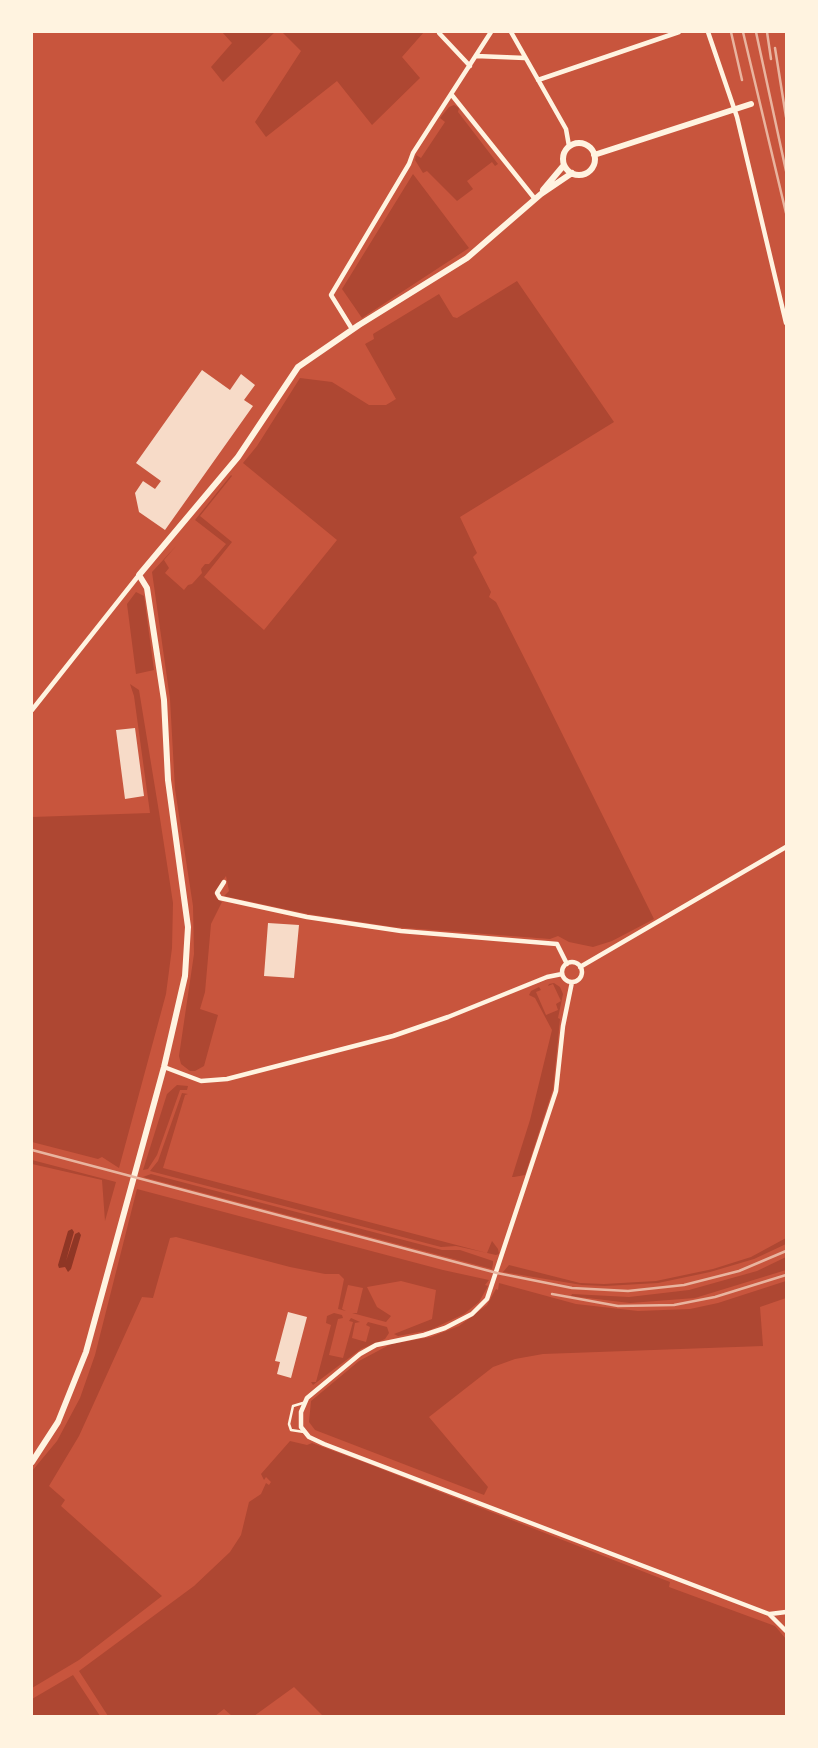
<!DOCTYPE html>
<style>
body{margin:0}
#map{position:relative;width:818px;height:1748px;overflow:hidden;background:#c8553d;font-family:"Times New Roman",serif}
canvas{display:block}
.frame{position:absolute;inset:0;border:33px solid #fff3e0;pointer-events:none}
</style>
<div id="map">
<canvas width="818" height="1748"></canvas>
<div class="frame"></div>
</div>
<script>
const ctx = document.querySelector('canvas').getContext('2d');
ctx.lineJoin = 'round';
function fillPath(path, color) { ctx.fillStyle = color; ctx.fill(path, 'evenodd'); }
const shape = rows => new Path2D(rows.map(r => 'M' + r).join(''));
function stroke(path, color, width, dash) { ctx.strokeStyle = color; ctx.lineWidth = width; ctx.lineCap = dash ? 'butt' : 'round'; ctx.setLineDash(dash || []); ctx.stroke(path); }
fillPath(shape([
 [222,32,275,32,223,82,211,67,232,43],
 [282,32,424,32,402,57,420,78,372,125,337,81,266,137,255,122,301,51],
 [454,105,459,108,458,112,498,164,495,166,492,162,467,181,473,189,457,201,427,171,423,173,415,160,416,155,421,158,445,122,440,118,449,107],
 [413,174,469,248,362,318,342,289],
 [517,281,614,422,460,517,477,553,473,557,491,592,489,597,496,602,537,683,654,919,612,941,593,947,569,942,558,936,550,939,394,927,308,914,224,896,229,891,226,876,215,891,216,898,222,902,211,924,205,992,200,1009,218,1015,204,1066,195,1071,190,1071,181,1064,179,1056,194,954,193,906,175,789,170,699,152,572,176,546,164,560,169,568,165,573,184,590,188,585,192,584,202,573,201,569,205,564,209,564,226,544,195,520,231,475,232,476,200,516,232,542,204,577,264,630,337,540,243,463,257,446,300,378,332,382,369,405,386,405,396,399,365,344,374,339,373,334,439,294,453,317,457,318],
 [136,592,144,596,154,670,136,674,127,604],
 [130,684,139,690,159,812,173,903,172,948,166,994,119,1168,102,1157,98,1159,32,1142,32,817,150,813,134,696],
 [554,983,560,987,563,994,558,1018,560,1019,553,1089,525,1175,514,1177,512,1177,530,1120,552,1030,535,998,529,995,531,991,539,987,541,990,536,992,546,1015,558,1010,556,1004,561,1001,553,984,548,986,549,984],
 [177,1085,188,1086,187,1090,180,1090,157,1155,148,1169,143,1170,167,1094],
 [182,1093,188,1094,185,1095,163,1168,487,1253,492,1241,498,1249,499,1254,496,1255,456,1246,441,1247,150,1171,158,1161],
 [32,1160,116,1182,105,1221,102,1180,32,1164],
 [151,1174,442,1250,460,1250,493,1261,493,1264,492,1269,143,1177],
 [137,1189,443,1270,489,1280,485,1285,488,1286,479,1302,464,1314,430,1330,398,1336,394,1334,432,1319,436,1290,401,1281,367,1287,377,1307,391,1316,386,1322,352,1313,357,1313,363,1288,348,1285,342,1309,346,1311,338,1309,344,1279,339,1274,325,1274,290,1267,176,1237,170,1238,153,1298,142,1297,79,1436,49,1486,65,1500,61,1506,162,1596,79,1660,32,1688,32,1471,57,1441,80,1398,95,1355],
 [786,1238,786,1244,754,1259,710,1272,658,1283,605,1286,582,1285,503,1272,509,1265,580,1283,604,1284,656,1281,713,1269,751,1257],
 [786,1257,786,1270,695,1298,630,1303,571,1296,572,1294,629,1297,689,1290,757,1271],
 [786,1281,786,1298,760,1307,763,1346,543,1354,515,1359,493,1367,429,1417,488,1487,484,1495,315,1430,309,1422,311,1401,359,1361,391,1344,431,1337,459,1326,487,1305,496,1289,498,1290,499,1283,576,1304,638,1311,690,1309,718,1303],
 [334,1313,342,1315,343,1318,338,1319,329,1355,343,1358,353,1322,349,1321,351,1318,360,1322,355,1323,352,1338,366,1342,370,1327,366,1325,368,1322,387,1327,389,1333,385,1339,361,1349,313,1385,311,1382,316,1382,331,1325,326,1323,327,1316],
 [290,1441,307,1445,312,1443,366,1463,670,1582,669,1587,775,1626,786,1639,786,1716,323,1716,294,1687,254,1716,232,1716,224,1709,215,1716,108,1716,79,1671,194,1586,230,1552,241,1535,249,1502,261,1494,266,1483,269,1485,271,1482,266,1477,264,1480,261,1474],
 [73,1675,100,1716,32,1716,32,1699]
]), '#ae4732');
fillPath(shape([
 [72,1229,74,1232,66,1261,75,1234,79,1232,81,1235,71,1269,68,1272,65,1267,59,1268,58,1265,68,1231]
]), '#8f3625');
fillPath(shape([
 [202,370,230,390,241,374,255,385,244,400,253,406,165,530,139,512,135,493,143,481,155,489,161,481,136,463],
 [135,728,144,796,125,799,116,730],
 [268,923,299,925,294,978,264,976],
 [288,1312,307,1317,291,1378,277,1374,280,1362,275,1361]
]), '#f7dbc8');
stroke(shape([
 [303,1403,293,1406,289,1424,291,1430,304,1432]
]), '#fff3e0', 2.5);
stroke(shape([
 [511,32,566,129,569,146],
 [708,32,737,117,786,323],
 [439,33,470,66],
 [476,56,525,58],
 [538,80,679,32],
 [451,94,535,199],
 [352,329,331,295,409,164,413,153,491,32],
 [32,710,139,575],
 [224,882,217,893,220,898,307,917,401,931,557,944,567,964],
 '562 972a10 10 0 1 1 20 0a10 10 0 1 1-20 0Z',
 [580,967,786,847],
 [572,982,563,1026,556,1091,487,1299,472,1314,445,1328,424,1335,376,1345,360,1354,307,1398,301,1412,301,1427,309,1437,324,1444,769,1614,786,1631],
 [164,1067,201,1081,227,1079,393,1036,448,1017,547,977,562,974],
 [770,1614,786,1612]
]), '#fff3e0', 4.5);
stroke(shape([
 '563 159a16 16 0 1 1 32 0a16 16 0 1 1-32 0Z',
 [594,155,751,104],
 [543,190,564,165],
 [32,1462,58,1422,86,1352,164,1067,185,976,188,927,168,780,164,700,147,588,139,575,238,457,298,367,359,325,467,258,541,194,572,173]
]), '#fff3e0', 6);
stroke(shape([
 [731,32,742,80],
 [743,32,786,213],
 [756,32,786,171],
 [767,32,771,59],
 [775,48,786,117],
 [32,1150,497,1273,572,1288,628,1291,684,1285,739,1271,786,1251],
 [552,1294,618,1306,674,1305,715,1297,786,1275]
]), '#e9b49f', 2.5);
</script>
